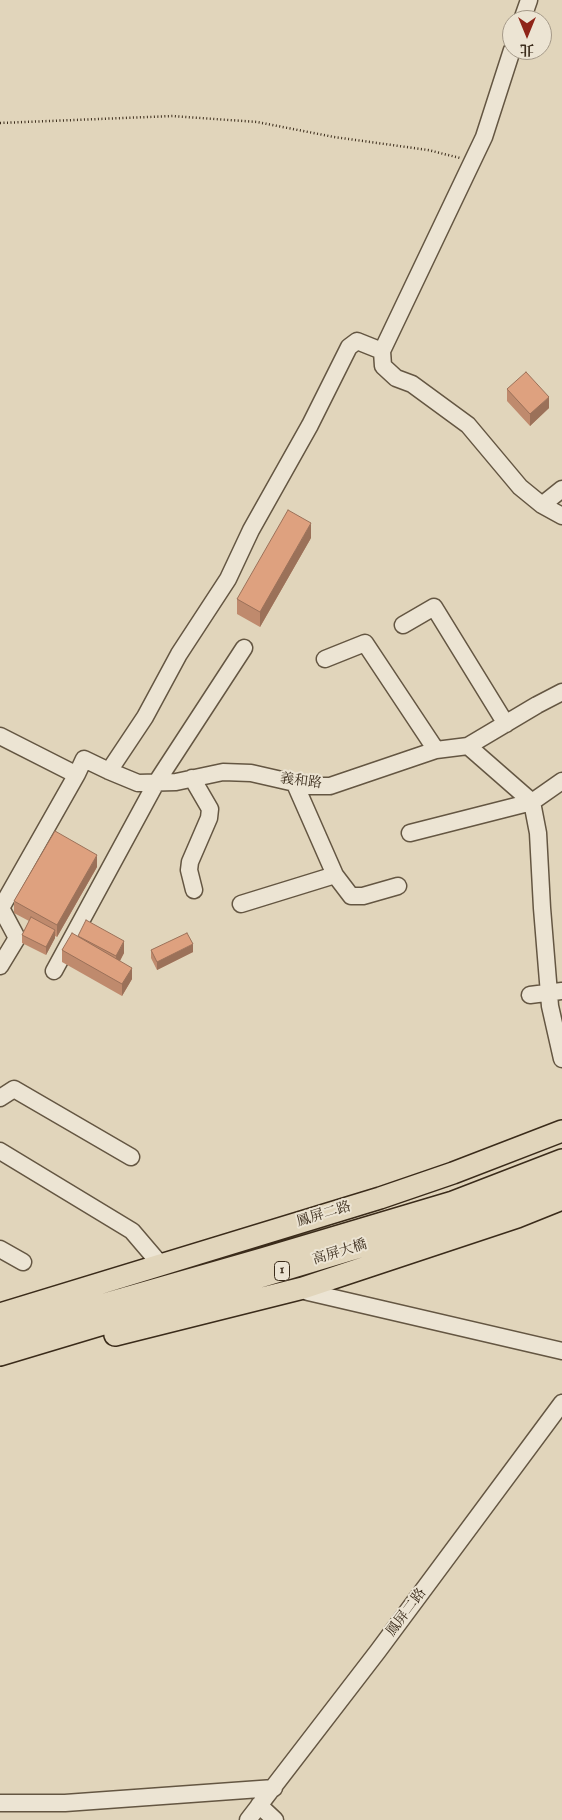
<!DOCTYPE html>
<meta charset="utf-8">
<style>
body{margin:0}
#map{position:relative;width:562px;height:1820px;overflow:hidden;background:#e1d5bb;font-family:"IM FELL English","Noto Serif TC",serif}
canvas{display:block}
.north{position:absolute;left:502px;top:10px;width:50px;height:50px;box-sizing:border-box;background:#ece4d3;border:1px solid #a59a89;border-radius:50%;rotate:180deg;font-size:14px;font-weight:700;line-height:20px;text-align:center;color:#3a2b1a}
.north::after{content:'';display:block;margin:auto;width:18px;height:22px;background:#8f2418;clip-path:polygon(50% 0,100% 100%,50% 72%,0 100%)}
</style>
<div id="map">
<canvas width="562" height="1820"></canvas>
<div class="north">北</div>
</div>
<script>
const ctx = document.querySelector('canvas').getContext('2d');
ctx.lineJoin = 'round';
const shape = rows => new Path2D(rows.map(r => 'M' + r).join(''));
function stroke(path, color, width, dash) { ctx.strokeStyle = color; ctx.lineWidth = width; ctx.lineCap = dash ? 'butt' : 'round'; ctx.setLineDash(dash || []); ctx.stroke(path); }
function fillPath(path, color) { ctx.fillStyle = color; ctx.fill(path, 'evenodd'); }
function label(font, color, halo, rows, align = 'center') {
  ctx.font = font + ' "IM FELL English","Noto Serif TC",serif'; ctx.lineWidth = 4; ctx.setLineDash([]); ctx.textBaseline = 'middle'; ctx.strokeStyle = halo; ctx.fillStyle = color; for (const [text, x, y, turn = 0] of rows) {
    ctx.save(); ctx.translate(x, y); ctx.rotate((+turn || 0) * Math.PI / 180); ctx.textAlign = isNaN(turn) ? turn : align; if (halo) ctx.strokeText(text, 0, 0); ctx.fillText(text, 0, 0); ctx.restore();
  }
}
const minor = shape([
 [522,20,529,0],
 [512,50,484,137,382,351,383,366,396,378,412,384,468,425,520,487,542,505,562,516],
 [382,351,357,341,349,347,310,425,251,530,228,579,179,654,145,717,109,771,138,783,176,782,223,772,251,773,308,786,330,786,436,750,468,746,537,705,562,692],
 [542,505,562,489],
 [403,625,434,607,506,724],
 [325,659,365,643,436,750],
 [0,736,71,772,77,774,84,759,109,771],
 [468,746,532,802,538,833,542,908,550,1006,562,1059],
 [192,778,210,809,209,818,190,862,189,870,194,890],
 [295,784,335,875,351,896,363,896,398,886],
 [410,833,532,802,562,781],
 [241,904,335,875],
 [0,966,17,938,1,908,77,774],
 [54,971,156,783,244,648],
 [530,995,562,991],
 [0,1098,14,1089,131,1157],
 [0,1151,132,1231,161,1265],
 [0,1249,23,1262],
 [303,1288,308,1292,562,1351],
 [0,1803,65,1803,274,1788],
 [259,1805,275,1820],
 [248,1820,378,1651,562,1403]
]);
const major = shape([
 [0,1314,380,1198,453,1173,562,1131],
 [0,1334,265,1258,453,1202,562,1160],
 [115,1335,303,1288,517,1217,562,1199],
 [0,1355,460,1217,562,1179]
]);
stroke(minor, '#645642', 19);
stroke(major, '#3a2b1a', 24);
stroke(shape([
 [0,123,173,116,257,122,334,137,428,150,460,158]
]), '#3a2b1a', 2.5, [1, 2.5]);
stroke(minor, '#ece4d3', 16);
stroke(major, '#e1d5bb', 21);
fillPath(shape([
 [507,389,549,408,530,426,507,401],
 [311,538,260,627,237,614,237,599],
 [97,867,57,937,55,936,55,938,46,955,22,943,22,935,29,921,14,913,14,901],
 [78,936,124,953,120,961,132,979,122,996,62,962,62,950,78,937],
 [151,950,193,952,157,970,151,958]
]), '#bf8a6d');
fillPath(shape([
 [549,397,549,408,530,426,530,414],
 [311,523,311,538,260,627,260,612],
 [97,855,97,867,57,937,57,925],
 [55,930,55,938,46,955,46,947],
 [124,941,124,953,116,968,116,956],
 [193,944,193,952,157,970,157,962],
 [132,968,132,979,122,996,122,984]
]), '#9b7159');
const building = shape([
 [526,372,549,397,530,414,507,389,526,372],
 [288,510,311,523,260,612,237,599,288,510],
 [55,831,97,855,57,925,14,901,55,831],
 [31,917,55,930,46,947,22,935,31,917],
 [86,920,124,941,116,956,78,936,86,920],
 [72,933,132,968,122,984,62,950,72,933],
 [187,933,193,944,157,962,151,950,187,933]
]);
fillPath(building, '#dea17f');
stroke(building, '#9b7159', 1);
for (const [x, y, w] of [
 [282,1271,15]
]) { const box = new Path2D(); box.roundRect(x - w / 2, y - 9.5, w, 19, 4); ctx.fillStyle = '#ece4d3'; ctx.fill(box); stroke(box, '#3a2b1a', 1); }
label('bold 12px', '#3a2b1a', null, [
 ["1",282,1271]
]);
label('14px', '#3a2b1a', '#ece4d3', [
 ["義和路",301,782,7],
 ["鳳屏二路",324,1215,-17],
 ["高屏大橋",340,1253,-17],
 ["鳳屏二路",407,1613,-53]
]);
</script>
